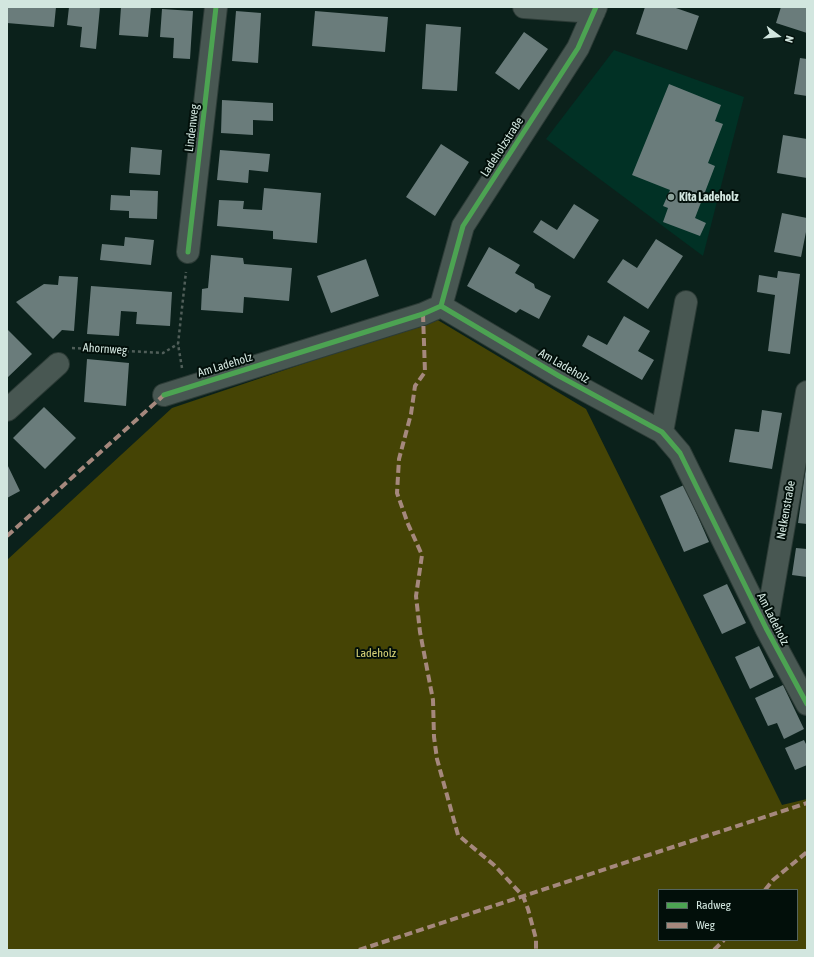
<!DOCTYPE html>
<meta charset="utf-8">
<style>
body{margin:0}
#map{position:relative;width:814px;height:957px;overflow:hidden;background:#0b211b;font-family:"Asap Condensed",sans-serif}
canvas{display:block}
.frame{position:absolute;inset:0;border:8px solid #d2e6df;pointer-events:none}
.legend{position:absolute;left:658px;top:889px;width:140px;height:52px;box-sizing:border-box;background:#020f0a;border:1px solid #55655f;margin:0;padding:5px 7px;list-style:none;font-size:12px;color:#d2e6df}
.legend li{display:flex;align-items:center;gap:8px;height:20px}
.legend b{width:20px;border:1px solid #55655f}
.north{position:absolute;left:758px;top:16px;width:40px;height:40px;-webkit-text-stroke:3px #020f0a;paint-order:stroke;rotate:106deg;font-size:11px;font-weight:700;line-height:16px;text-align:center;color:#d2e6df}
.north::after{content:'';display:block;margin:auto;width:14px;height:18px;background:#d2e6df;clip-path:polygon(50% 0,100% 100%,50% 72%,0 100%)}
</style>
<div id="map">
<canvas width="814" height="957"></canvas>
<div class="frame"></div>
<ul class="legend">
<li><b style="height:5px;background:#4ca352"></b>Radweg</li>
<li><b style="height:5px;background:#a5887d"></b>Weg</li>
</ul>
<div class="north">N</div>
</div>
<script>
const ctx = document.querySelector('canvas').getContext('2d');
ctx.lineJoin = 'round';
function fillPath(path, color) { ctx.fillStyle = color; ctx.fill(path, 'evenodd'); }
const shape = rows => new Path2D(rows.map(r => 'M' + r).join(''));
function stroke(path, color, width, dash) { ctx.strokeStyle = color; ctx.lineWidth = width; ctx.lineCap = dash ? 'butt' : 'round'; ctx.setLineDash(dash || []); ctx.stroke(path); }
function label(font, color, halo, rows, align = 'center') {
  ctx.font = font + ' "Asap Condensed",sans-serif'; ctx.lineWidth = 4; ctx.setLineDash([]); ctx.textBaseline = 'middle'; ctx.strokeStyle = halo; ctx.fillStyle = color; for (const [text, x, y, turn = 0] of rows) {
    ctx.save(); ctx.translate(x, y); ctx.rotate((+turn || 0) * Math.PI / 180); ctx.textAlign = isNaN(turn) ? turn : align; if (halo) ctx.strokeText(text, 0, 0); ctx.fillText(text, 0, 0); ctx.restore();
  }
}
fillPath(shape([
 [614,50,744,97,703,256,546,139]
]), '#013125');
fillPath(shape([
 [436,319,586,409,782,805,807,799,807,950,7,950,7,560,172,408],
 [659,890,797,890,797,940,659,940]
]), '#454405');
fillPath(shape([
 [7,7,56,7,54,27,7,23],
 [69,7,100,7,96,49,80,47,82,27,67,25],
 [121,7,151,7,148,37,119,35],
 [645,7,673,7,699,16,687,50,636,34],
 [781,7,807,7,807,33,776,23],
 [162,9,193,11,190,59,173,58,174,38,160,37],
 [236,11,261,13,258,63,232,61],
 [315,11,388,17,385,52,312,46],
 [426,24,461,27,457,91,422,89],
 [524,32,548,49,519,90,495,73],
 [800,58,807,59,807,96,794,94],
 [669,84,721,105,715,121,723,124,708,163,715,166,695,218,706,223,700,236,663,222,668,208,663,206,670,190,632,175],
 [222,100,273,103,273,121,253,120,253,135,221,133],
 [783,135,807,139,807,178,777,173],
 [441,144,469,162,435,216,406,197],
 [131,147,162,150,160,175,129,173],
 [220,150,270,154,268,172,249,170,248,183,217,180],
 [264,188,321,193,317,243,273,239,273,231,217,226,219,200,244,201,243,209,262,210],
 [130,190,158,191,157,219,129,218,129,211,110,210,111,195,130,196],
 [574,204,599,220,574,259,533,232,541,220,557,230],
 [782,213,807,218,807,227,801,257,774,252],
 [125,237,154,240,151,265,100,260,102,244,124,246],
 [656,239,683,256,648,309,607,282,623,259,637,268],
 [489,247,520,265,515,273,534,284,535,288,551,296,539,319,520,309,516,313,467,286],
 [211,255,243,258,244,264,292,268,289,301,244,297,243,313,201,310,202,289,208,288],
 [366,259,379,296,331,313,317,276],
 [778,271,800,274,790,354,768,351,775,295,757,292,759,275,777,278],
 [59,276,78,277,74,331,62,330,53,339,16,302,44,284,58,285],
 [91,286,172,292,170,326,136,324,137,312,121,311,119,336,87,334],
 [624,316,650,331,638,351,654,360,642,380,582,346,588,335,607,345],
 [7,329,32,354,7,378],
 [87,359,129,363,126,406,84,402],
 [44,407,76,438,45,469,13,438],
 [762,410,782,413,772,469,729,462,735,429,759,432],
 [7,464,20,491,7,498],
 [806,467,807,467,807,524,798,523],
 [684,485,709,542,684,552,660,496],
 [796,548,807,549,807,577,792,575],
 [727,584,746,623,722,634,703,595],
 [759,646,774,677,750,689,735,657],
 [783,685,804,729,784,739,777,723,768,726,755,698],
 [804,740,807,746,807,765,795,770,785,748]
]), '#6a7c7b');
const minor = shape([
 [524,7,594,12],
 [188,252,216,7],
 [441,306,463,226,578,48,596,7],
 [164,395,423,314,441,306,559,376,662,432,680,453,766,628,807,704],
 [7,410,58,364],
 [662,432,686,302],
 [766,628,807,392]
]);
stroke(minor, '#2c3b36', 24);
stroke(shape([
 [72,348,163,353,178,344],
 [182,368,178,344,186,272]
]), '#505e59', 2.5, [3, 3]);
stroke(minor, '#485752', 22);
stroke(shape([
 [423,314,425,372,415,386,411,414,399,459,397,493,408,524,422,555,416,596,420,632,433,700,434,737,437,759,458,835,494,865,523,896,528,909,536,939,536,950],
 [7,536,164,395],
 [765,890,773,880,807,852],
 [359,950,807,803],
 [714,950,724,940]
]), '#a5887d', 4, [8, 4]);
stroke(shape([
 [188,252,216,7],
 [441,306,463,226,578,48,596,7],
 [164,395,423,314,441,306,559,376,662,432,680,453,766,628,807,704]
]), '#4ca352', 5);
for (const [x, y, r, color] of [
 [671,197,4,"#8ca19a"]
]) { const dot = new Path2D(); dot.arc(x, y, r, 0, 2 * Math.PI); ctx.fillStyle = color; ctx.fill(dot); stroke(dot, '#020f0a', 1.5); }
label('12px', '#d2e6df', '#020f0a', [
 ["Lindenweg",192,128,-83],
 ["Ladeholzstraße",502,147,-57],
 ["Ahornweg",105,349,4],
 ["Am Ladeholz",225,365,-17],
 ["Am Ladeholz",564,366,30],
 ["Nelkenstraße",786,510,-80],
 ["Am Ladeholz",773,619,63]
]);
label('bold 12px', '#d2e6df', '#020f0a', [
 ["Kita Ladeholz",679,197]
], 'left');
label('12px', '#dad579', '#020f0a', [
 ["Ladeholz",376,653]
]);
</script>
